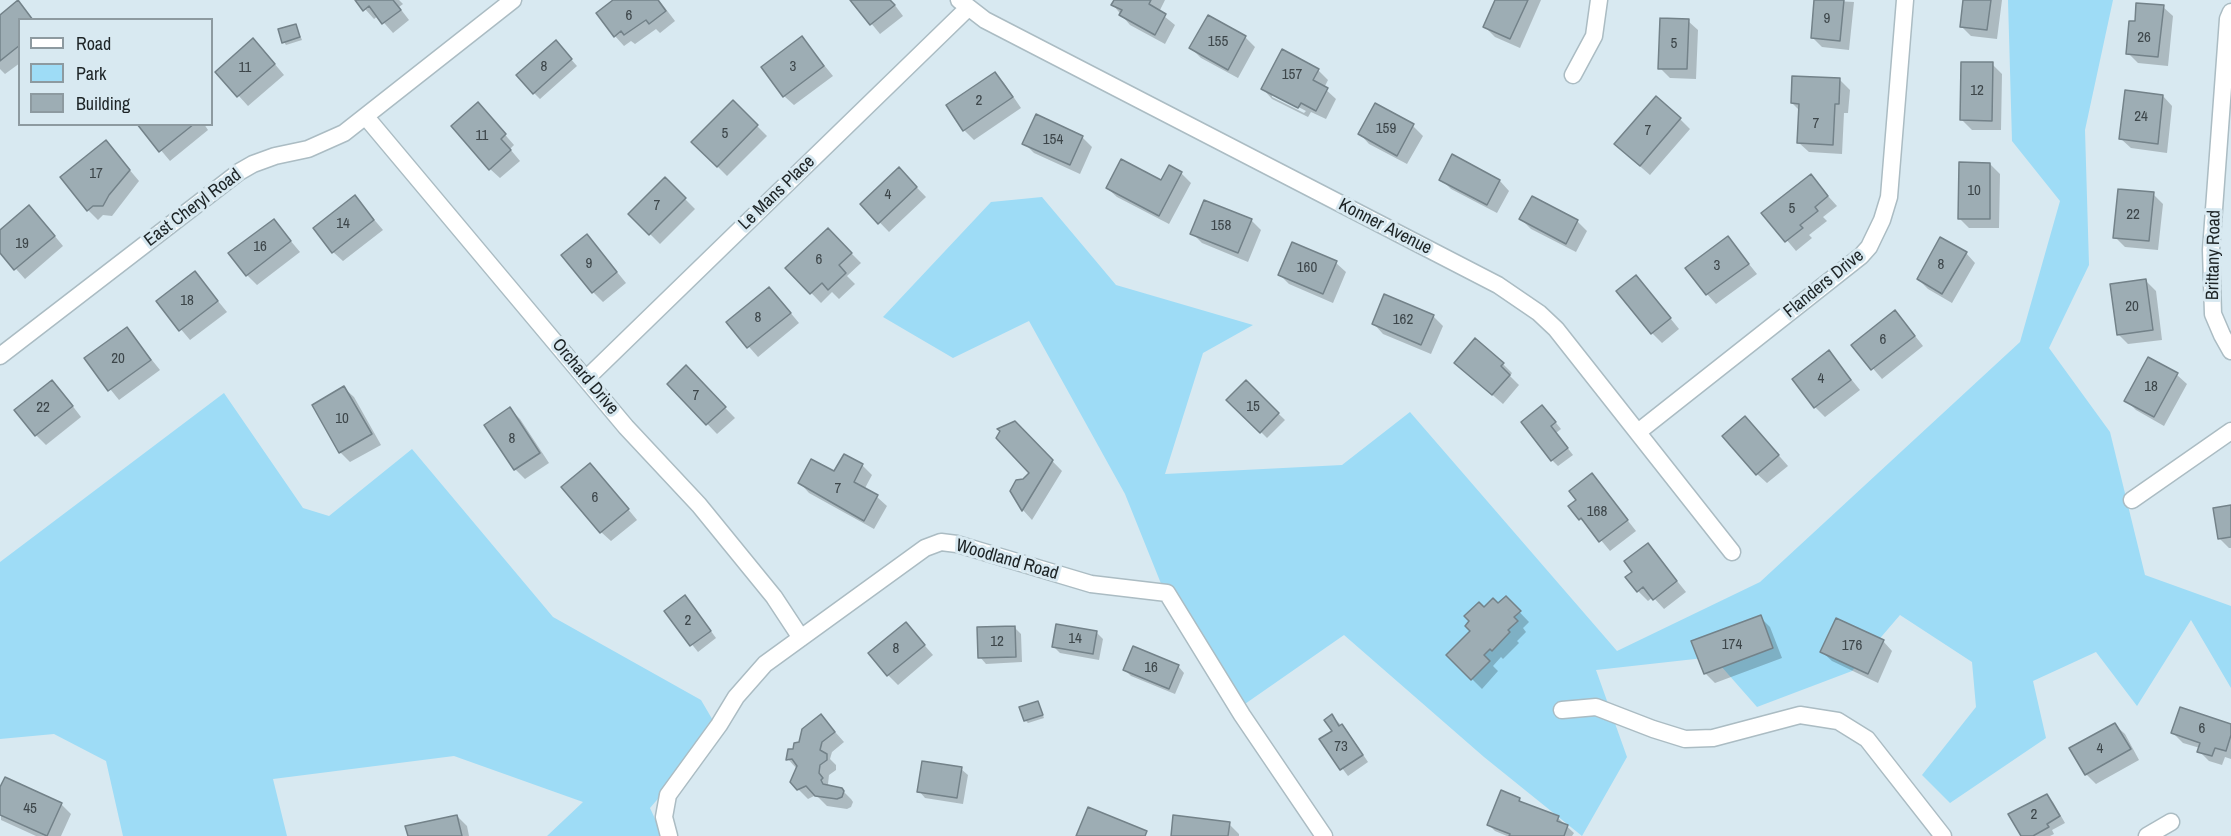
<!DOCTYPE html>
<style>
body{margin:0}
#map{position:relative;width:2231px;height:836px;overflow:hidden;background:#d8e9f1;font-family:"Archivo Narrow",sans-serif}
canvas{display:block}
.legend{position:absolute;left:18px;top:18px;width:195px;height:108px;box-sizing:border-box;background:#d8e9f1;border:2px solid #8d9aa0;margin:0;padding:8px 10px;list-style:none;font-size:18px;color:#1d2426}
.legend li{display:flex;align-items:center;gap:12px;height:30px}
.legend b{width:30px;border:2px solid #8d9aa0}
</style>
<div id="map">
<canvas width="2231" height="836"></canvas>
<ul class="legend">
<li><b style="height:8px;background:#fff"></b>Road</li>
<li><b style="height:16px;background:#9edcf6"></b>Park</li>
<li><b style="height:16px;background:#9dadb4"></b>Building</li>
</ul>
</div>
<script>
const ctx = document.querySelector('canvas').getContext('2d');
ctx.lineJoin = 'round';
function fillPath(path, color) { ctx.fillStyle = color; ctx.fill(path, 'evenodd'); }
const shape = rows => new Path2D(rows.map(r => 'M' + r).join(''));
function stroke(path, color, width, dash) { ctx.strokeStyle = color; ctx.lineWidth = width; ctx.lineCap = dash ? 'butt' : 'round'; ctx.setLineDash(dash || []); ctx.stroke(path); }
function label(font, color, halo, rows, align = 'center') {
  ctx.font = font + ' "Archivo Narrow",sans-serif'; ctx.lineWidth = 6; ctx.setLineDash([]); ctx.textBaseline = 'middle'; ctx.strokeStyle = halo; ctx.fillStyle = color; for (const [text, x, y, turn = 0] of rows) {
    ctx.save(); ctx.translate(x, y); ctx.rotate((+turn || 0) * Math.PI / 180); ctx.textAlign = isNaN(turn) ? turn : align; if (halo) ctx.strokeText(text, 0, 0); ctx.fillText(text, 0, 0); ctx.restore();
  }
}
fillPath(shape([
 [2008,0,2113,0,2085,130,2089,265,2049,348,2110,432,2145,575,2231,606,2231,688,2191,620,2137,706,2096,652,2033,681,2046,738,1950,803,1922,775,1976,707,1972,662,1900,615,1852,671,1757,707,1713,657,1596,670,1627,757,1582,836,1484,757,1344,635,1242,706,1168,601,1125,494,1029,321,953,358,883,317,991,202,1042,197,1116,285,1253,325,1203,353,1165,474,1342,465,1410,412,1617,651,1760,582,2020,342,2060,201,2012,141],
 [224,393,303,508,329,516,412,449,553,617,701,700,718,729,650,808,663,836,547,836,583,802,454,756,273,779,287,836,123,836,106,761,54,734,0,739,0,562]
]), '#9edcf6');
fillPath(shape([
 [357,0,399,0,403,4,399,7,409,20,393,33,378,16,374,19],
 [615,0,659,0,675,21,660,33,656,29,635,44,631,41,624,46,615,36],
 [852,0,891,0,903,16,880,34],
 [1116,0,1165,0,1159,12,1175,25,1165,44,1130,25,1113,5],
 [1497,0,1541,0,1520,48,1495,37,1485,27],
 [1816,0,1854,2,1849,50,1822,47,1812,37],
 [1965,0,2002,0,1997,39,1971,36,1961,26],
 [17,2,33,20,20,20,20,63,5,74,0,69,0,16],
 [2163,7,2173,16,2168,66,2138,63,2128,53,2136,23],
 [1208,17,1245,37,1255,47,1238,78,1201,58,1191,48],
 [1688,21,1698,30,1696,79,1670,78,1660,68],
 [296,26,302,40,286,45,284,42],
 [802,38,833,76,794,105,784,96],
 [562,49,577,66,540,99,534,93],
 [263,50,284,75,248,106,217,72],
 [1282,51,1318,70,1328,80,1324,88,1336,99,1326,119,1311,112,1308,117,1272,99,1263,89],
 [1272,93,1306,111,1304,113,1272,97],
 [1992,64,2002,74,2001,130,1972,130,1962,120],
 [995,74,1004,83,1021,108,974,140,964,130,948,106],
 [1840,80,1850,90,1848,113,1844,113,1842,154,1809,152,1799,143,1800,111,1792,103],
 [2163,96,2172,106,2167,153,2131,148,2121,139],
 [733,102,767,136,727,176,693,142],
 [1375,105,1413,126,1423,136,1407,164,1369,144,1360,134],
 [487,114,514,145,510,149,520,161,500,178,490,169],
 [1680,119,1690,129,1650,175,1626,154],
 [139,124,204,124,208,130,170,161],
 [1082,137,1092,147,1080,174,1034,153,1024,143],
 [106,142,139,181,112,216,103,215,98,220,88,210],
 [1990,164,2000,174,1999,228,1969,228,1959,218],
 [899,169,926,197,889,232,862,204],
 [1181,173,1191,183,1169,224,1117,197,1107,188,1162,182],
 [1810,176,1837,206,1823,217,1827,221,1809,235,1812,238,1796,251,1764,213],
 [665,179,695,209,660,244,630,214],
 [1441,179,1500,181,1509,191,1497,213,1451,189],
 [2153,194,2163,204,2158,250,2125,247,2115,237],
 [355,197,383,230,343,261,333,252],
 [1532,198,1577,221,1587,231,1576,252,1531,229,1521,219],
 [39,217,63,246,25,279,0,251,0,232],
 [1251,220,1261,230,1248,262,1202,243,1192,233],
 [274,221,300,252,257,285,247,275],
 [828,230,861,263,847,276,855,284,839,299,832,292,821,303,787,268],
 [1728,238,1757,274,1716,304,1707,294],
 [596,246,626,283,603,302,593,292],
 [1966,253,1975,263,1952,303,1928,289,1918,279],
 [1336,263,1346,272,1333,303,1289,284,1280,275],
 [195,273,227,312,190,340,158,302],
 [2146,281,2156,291,2162,340,2128,344,2118,334],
 [1645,287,1679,329,1662,343,1652,333],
 [779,299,799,323,758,357,728,323],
 [1433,316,1443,326,1431,354,1383,334,1374,324],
 [1904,322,1923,346,1882,379,1853,345],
 [127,329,160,370,119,400,86,359],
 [1829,352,1860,390,1825,417,1815,407],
 [1503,364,1512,373,1510,376,1519,385,1503,404,1466,372],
 [686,368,735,418,717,434,669,384],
 [2177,375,2187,384,2164,426,2136,410,2126,400],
 [1246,382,1285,420,1267,438,1229,400],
 [344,388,354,397,381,445,350,462,340,452],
 [62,392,81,417,46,445,36,435],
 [510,409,520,419,549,463,525,479,515,469,486,425],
 [1549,414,1561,429,1556,433,1573,455,1558,466,1552,460],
 [1015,423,1062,471,1032,520,1023,510,1012,491,1031,473],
 [1754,427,1788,466,1767,483,1757,474],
 [845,456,862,465,872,475,864,490,877,497,887,506,874,529,809,493,800,483,835,474],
 [600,475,637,520,611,541,601,532],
 [1592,475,1636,531,1610,551,1591,528,1580,519,1578,500],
 [2231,507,2231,548,2229,548,2219,538],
 [1648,545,1686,592,1664,609,1653,597,1648,601,1638,591,1634,572],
 [1506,598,1529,622,1523,628,1526,632,1517,641,1519,643,1503,659,1501,657,1493,666,1498,671,1482,689,1448,655,1472,631,1484,609,1498,605],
 [691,604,716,638,698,652,666,612],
 [1760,617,1770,627,1782,658,1715,683,1705,673],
 [906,624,933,655,898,685,888,675],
 [1014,627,1021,634,1022,662,986,664,980,657],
 [1097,633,1103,639,1099,660,1060,653,1053,646],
 [1883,641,1892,651,1878,683,1832,661,1822,652],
 [1178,666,1184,673,1175,694,1131,676,1125,670],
 [1038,703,1044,718,1028,723,1025,720],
 [821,716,844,742,832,752,830,759,836,765,836,770,829,775,828,784,830,787,841,789,851,799,853,802,851,807,847,809,827,806,816,795,808,799,791,782,797,769,788,759],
 [1332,716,1348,732,1368,762,1348,776,1321,740,1334,731],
 [2115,725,2125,734,2139,760,2096,784,2086,774],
 [2231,726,2231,759,2225,757,2222,765,2209,761,2199,751,2200,748,2183,743,2173,733],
 [961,769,968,775,963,804,925,798,919,791],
 [0,791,61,804,71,814,61,836,36,836,1,820],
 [2047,796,2053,802,2065,823,2052,830,2054,834,2050,836,2023,836],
 [1519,799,1525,805,1558,818,1574,833,1572,836,1507,836,1495,831,1489,825],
 [457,816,467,826,469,836,409,836],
 [1229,824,1239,834,1239,836,1172,836]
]), '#0003');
const building = shape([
 [18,0,33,20,20,20,20,45,0,61,0,15,18,0],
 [355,0,393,0,401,10,382,24,369,6,363,11,355,0],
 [613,0,658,0,666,11,649,24,646,20,624,35,621,31,614,37,596,13,613,0],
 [850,0,890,0,895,5,870,25,850,0],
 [1114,0,1151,0,1149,4,1166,14,1155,35,1119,15,1122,10,1111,5,1114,0],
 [1495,0,1528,0,1510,39,1483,27,1495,0],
 [1814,0,1844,0,1840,41,1811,38,1814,0],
 [1963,0,1991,0,1987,30,1960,27,1963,0],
 [2136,3,2164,5,2158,57,2126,54,2129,21,2135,21,2136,3],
 [1208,15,1246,36,1228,70,1189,48,1208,15],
 [1660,18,1689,19,1687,69,1658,69,1660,18],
 [296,24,300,37,282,43,278,29,296,24],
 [802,36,824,66,783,97,761,67,802,36],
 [253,38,275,64,237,97,215,72,253,38],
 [556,40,572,59,533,94,516,75,556,40],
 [1282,49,1319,69,1313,80,1328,88,1316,111,1301,103,1298,108,1261,89,1282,49],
 [1961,62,1993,62,1992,121,1960,120,1961,62],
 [995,72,1013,97,963,131,946,105,995,72],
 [1792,76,1840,78,1839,104,1835,104,1833,145,1797,143,1799,104,1791,103,1792,76],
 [2125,90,2163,95,2158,144,2119,139,2125,90],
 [1656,96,1681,118,1640,166,1614,144,1656,96],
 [733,100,758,125,717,167,691,142,733,100],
 [478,102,506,134,501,139,511,150,489,170,451,126,478,102],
 [1375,103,1414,124,1397,156,1358,134,1375,103],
 [1036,114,1083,136,1070,165,1022,144,1036,114],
 [137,124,194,124,159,152,137,124],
 [106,140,130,170,109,195,103,206,93,206,87,211,60,177,106,140],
 [1452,154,1500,180,1487,205,1439,180,1452,154],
 [1121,159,1161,180,1169,165,1182,172,1159,216,1106,188,1121,159],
 [1959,162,1990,163,1990,219,1958,219,1959,162],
 [899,167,917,187,878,224,860,204,899,167],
 [1811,174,1828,196,1815,207,1818,211,1800,225,1803,228,1785,242,1761,213,1811,174],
 [665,177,686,198,649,235,628,214,665,177],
 [2118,189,2154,192,2149,241,2113,238,2118,189],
 [355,195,374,220,332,253,313,228,355,195],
 [1532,196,1578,220,1566,244,1519,219,1532,196],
 [1204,200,1252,219,1238,253,1190,234,1204,200],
 [29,205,55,236,14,270,0,253,0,230,29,205],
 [274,219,291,241,246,276,228,253,274,219],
 [828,228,852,253,839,265,846,273,828,290,822,283,810,294,785,268,828,228],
 [587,234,617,272,592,293,561,255,587,234],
 [1728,236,1749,264,1706,295,1685,268,1728,236],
 [1940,237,1967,252,1942,294,1917,279,1940,237],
 [1292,242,1337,261,1323,294,1278,275,1292,242],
 [195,271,218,301,179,331,156,301,195,271],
 [1636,275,1671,318,1651,334,1616,291,1636,275],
 [2146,279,2153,330,2117,335,2110,284,2146,279],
 [769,287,791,313,747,348,726,322,769,287],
 [1384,294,1434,315,1421,345,1372,324,1384,294],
 [1895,310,1915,336,1871,370,1851,345,1895,310],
 [127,327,151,360,108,391,84,358,127,327],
 [1475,338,1504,363,1501,366,1510,375,1492,395,1454,363,1475,338],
 [1829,350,1851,380,1814,408,1792,379,1829,350],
 [2148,357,2178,373,2154,417,2124,401,2148,357],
 [686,365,726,407,706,425,667,384,686,365],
 [52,380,73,406,35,436,14,410,52,380],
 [1246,380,1279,413,1260,433,1226,400,1246,380],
 [344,386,372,434,339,453,312,405,344,386],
 [1542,405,1556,422,1551,426,1568,448,1551,461,1521,422,1542,405],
 [510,407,540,453,514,470,484,425,510,407],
 [1745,416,1779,455,1756,475,1722,436,1745,416],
 [1015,421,1053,460,1022,511,1010,491,1016,480,1023,479,1029,473,996,438,1000,431,997,429,1015,421],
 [844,454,863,464,854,482,878,495,864,521,798,483,811,459,834,471,844,454],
 [590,463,629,509,600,533,561,487,590,463],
 [1592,473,1628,520,1599,542,1581,518,1579,520,1568,506,1576,500,1569,491,1592,473],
 [2231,505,2231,537,2218,539,2213,508,2231,505],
 [1648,543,1677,581,1653,600,1643,587,1637,592,1625,577,1632,572,1624,561,1648,543],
 [685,595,711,631,690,646,664,611,685,595],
 [1506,596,1521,611,1514,617,1518,621,1508,630,1510,632,1492,651,1490,649,1484,655,1490,661,1471,680,1446,655,1470,631,1465,626,1469,621,1464,616,1479,602,1484,607,1493,598,1498,603,1506,596],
 [1761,615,1773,648,1704,674,1691,641,1761,615],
 [1836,618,1884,640,1868,674,1820,652,1836,618],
 [906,622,925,645,887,676,868,653,906,622],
 [1056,624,1097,631,1093,654,1052,647,1056,624],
 [1015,626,1016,657,978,658,977,627,1015,626],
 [1133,646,1179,665,1169,689,1123,670,1133,646],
 [1038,701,1043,715,1024,721,1019,707,1038,701],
 [2180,707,2231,724,2231,735,2226,751,2215,748,2212,756,2197,752,2200,743,2171,733,2180,707],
 [821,714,835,732,822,742,820,750,827,754,827,760,820,765,819,773,823,778,821,780,823,784,842,788,844,791,842,797,837,799,815,796,806,786,797,790,790,782,797,766,792,759,786,760,788,749,793,749,794,743,799,742,802,729,821,714],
 [1332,714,1339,726,1342,724,1363,755,1340,770,1319,739,1332,731,1324,720,1332,714],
 [2115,723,2131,749,2085,775,2069,748,2115,723],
 [922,761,962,767,957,798,917,792,922,761],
 [5,777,62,803,47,836,0,815,0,787,5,777],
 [1501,790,1520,798,1519,801,1559,816,1557,821,1568,825,1564,836,1509,836,1510,834,1487,825,1501,790],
 [2047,794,2060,816,2047,824,2049,827,2033,836,2021,836,2008,814,2047,794],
 [1088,807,1147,831,1145,836,1076,836,1088,807],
 [457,815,462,836,408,836,405,826,457,815],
 [1173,815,1230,822,1228,836,1171,836,1173,815]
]);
fillPath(building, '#9dadb4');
stroke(building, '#738289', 1.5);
const minor = shape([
 [959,0,985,20,1498,285,1539,313,1556,329,1732,552],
 [2231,12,2228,19,2211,250,2213,314,2222,335,2231,351],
 [1573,75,1594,36,1599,0],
 [366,117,626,427,699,505,774,597,801,638],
 [0,356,239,172,253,164,275,156,308,149,344,133,513,0],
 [586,379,968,8],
 [1638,432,1861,256,1869,247,1882,220,1889,197,1905,0],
 [2132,500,2231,431],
 [1562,710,1596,707,1653,729,1685,739,1713,738,1800,715,1838,721,1867,739,1943,836],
 [669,836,664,817,668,795,719,725,736,697,765,664,925,548,941,542,957,544,1091,584,1167,593,1242,715,1324,836],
 [2147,836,2171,822]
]);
stroke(minor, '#abbcc3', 19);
stroke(minor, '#fff', 16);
label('15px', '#3d464a', null, [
 ["6",629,16],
 ["9",1827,19],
 ["26",2144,38],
 ["155",1218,42],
 ["5",1674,44],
 ["8",544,67],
 ["3",793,67],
 ["11",245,68],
 ["157",1292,75],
 ["12",1977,91],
 ["2",979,101],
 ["24",2141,117],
 ["7",1816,124],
 ["159",1386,129],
 ["7",1648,131],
 ["5",725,134],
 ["11",482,136],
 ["154",1053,140],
 ["17",96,174],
 ["10",1974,191],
 ["4",888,195],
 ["7",657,206],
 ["5",1792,209],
 ["22",2133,215],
 ["14",343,224],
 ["158",1221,226],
 ["19",22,244],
 ["16",260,247],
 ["6",819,260],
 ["9",589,264],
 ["8",1941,265],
 ["3",1717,266],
 ["160",1307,268],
 ["18",187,301],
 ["20",2132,307],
 ["8",758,318],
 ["162",1403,320],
 ["6",1883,340],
 ["20",118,359],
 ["4",1821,379],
 ["18",2151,387],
 ["7",696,396],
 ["15",1253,407],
 ["22",43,408],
 ["10",342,419],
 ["8",512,439],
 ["7",838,489],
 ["6",595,498],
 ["168",1597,512],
 ["2",688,621],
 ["14",1075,639],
 ["12",997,642],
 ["174",1732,645],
 ["176",1852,646],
 ["8",896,649],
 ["16",1151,668],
 ["6",2202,729],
 ["73",1341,747],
 ["4",2100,749],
 ["45",30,809],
 ["2",2034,815]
]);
label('18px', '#1d2426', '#d8e9f1', [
 ["Le Mans Place",777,193,-44],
 ["East Cheryl Road",193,208,-37],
 ["Konner Avenue",1385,227,27],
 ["Brittany Road",2214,255,-89],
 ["Flanders Drive",1824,284,-39],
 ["Orchard Drive",585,377,50],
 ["Woodland Road",1007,560,16]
]);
</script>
